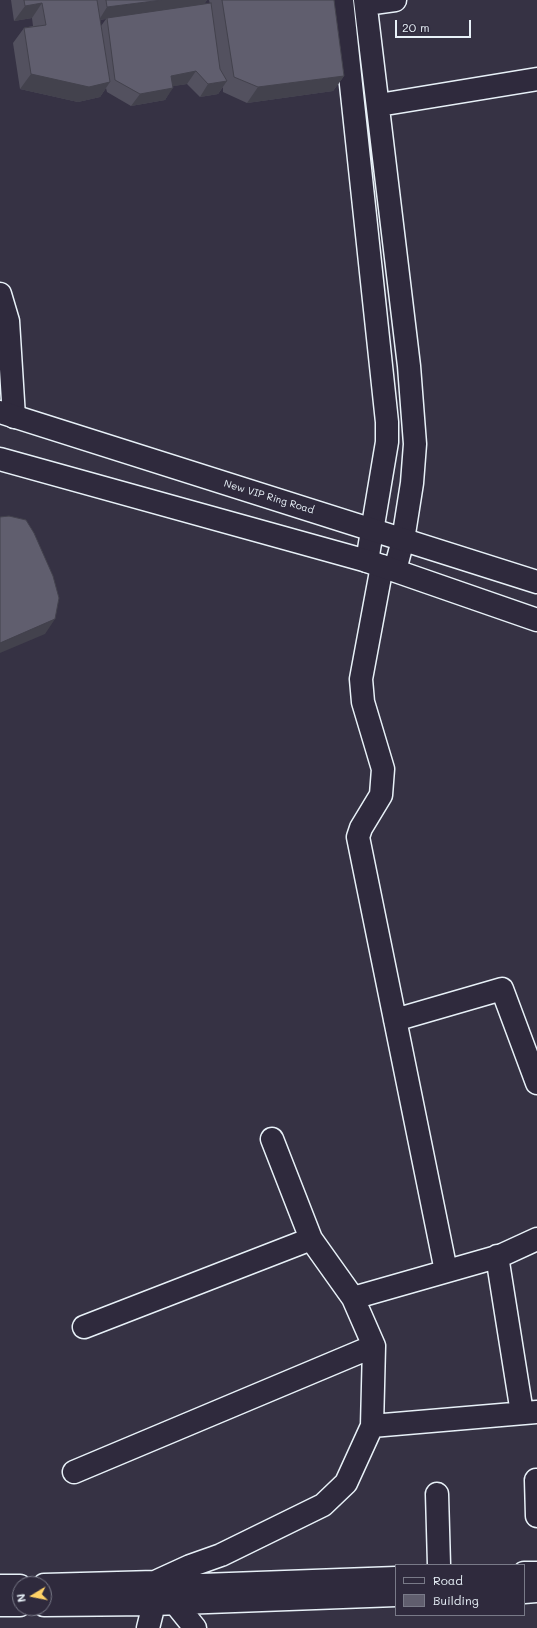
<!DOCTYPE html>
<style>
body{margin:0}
#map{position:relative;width:537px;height:1628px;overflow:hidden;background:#363244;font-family:Mali,sans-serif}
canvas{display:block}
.legend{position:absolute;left:395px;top:1564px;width:130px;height:52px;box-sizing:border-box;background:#2f2a3d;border:1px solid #797a88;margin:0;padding:5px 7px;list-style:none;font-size:12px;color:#e8f1f8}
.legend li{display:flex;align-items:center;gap:8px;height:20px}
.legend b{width:20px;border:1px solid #797a88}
.north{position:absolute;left:12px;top:1576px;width:40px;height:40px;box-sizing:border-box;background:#2f2a3d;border:1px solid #797a88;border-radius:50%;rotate:260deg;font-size:11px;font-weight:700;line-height:16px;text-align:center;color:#e8f1f8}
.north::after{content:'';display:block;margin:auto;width:14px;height:18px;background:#ffd166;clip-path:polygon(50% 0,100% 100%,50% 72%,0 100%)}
.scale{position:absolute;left:395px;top:20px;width:76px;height:18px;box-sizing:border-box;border:2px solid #e8f1f8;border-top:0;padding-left:5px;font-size:12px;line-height:14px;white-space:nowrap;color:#e8f1f8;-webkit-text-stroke:3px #2f2a3d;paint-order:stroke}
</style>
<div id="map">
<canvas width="537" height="1628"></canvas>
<ul class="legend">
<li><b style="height:5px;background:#2f2a3d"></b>Road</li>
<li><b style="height:11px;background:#605e6e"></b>Building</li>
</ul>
<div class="north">N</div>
<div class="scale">20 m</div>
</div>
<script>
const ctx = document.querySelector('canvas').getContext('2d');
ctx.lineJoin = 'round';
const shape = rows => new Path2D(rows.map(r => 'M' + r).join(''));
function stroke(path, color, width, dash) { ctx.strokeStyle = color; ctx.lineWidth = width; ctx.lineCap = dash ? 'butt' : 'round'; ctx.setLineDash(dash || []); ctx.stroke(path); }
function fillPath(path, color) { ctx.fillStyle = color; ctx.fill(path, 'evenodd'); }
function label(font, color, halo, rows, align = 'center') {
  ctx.font = font + ' Mali,sans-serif'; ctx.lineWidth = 3; ctx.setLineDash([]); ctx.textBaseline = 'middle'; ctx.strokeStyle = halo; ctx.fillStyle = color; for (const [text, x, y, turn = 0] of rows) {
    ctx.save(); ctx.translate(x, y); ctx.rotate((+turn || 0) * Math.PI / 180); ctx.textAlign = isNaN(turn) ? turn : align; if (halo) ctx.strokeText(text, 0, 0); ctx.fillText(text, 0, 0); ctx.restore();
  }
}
const minor = shape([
 [342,0,387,422,387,442,367,561],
 [365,0,409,366,415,444,412,483,403,540,395,570],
 [366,4,395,0],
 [379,105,537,79],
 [0,294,8,321,14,417],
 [382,566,361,679,363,702,383,769,381,795,361,828,358,837,446,1271],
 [395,1020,502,989,537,1083],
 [497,1256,522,1413],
 [353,1298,500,1256,537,1239],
 [84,1327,311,1239],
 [372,1426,537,1412],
 [74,1472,374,1346],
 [536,1480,537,1516],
 [437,1494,439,1565],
 [524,1573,537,1573],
 [44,1585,155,1582,202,1585,396,1578],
 [0,1586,20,1586],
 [524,1592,537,1591],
 [174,1602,195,1628],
 [116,1604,155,1582,190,1566,221,1555,323,1505,346,1483,372,1426,374,1346,353,1298,311,1239,272,1139],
 [0,1605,20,1605],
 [44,1605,154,1604,396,1595],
 [148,1628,154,1604,160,1591]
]);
const major = shape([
 [0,412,537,582],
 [0,459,367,561,537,620]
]);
stroke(minor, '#e8f1f8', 25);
stroke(major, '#e8f1f8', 25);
stroke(minor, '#2f2a3d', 22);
stroke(major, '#2f2a3d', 22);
fillPath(shape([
 [11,0,207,0,204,4,210,4,209,0,334,0,344,76,333,91,247,103,223,92,223,87,218,94,200,97,187,84,173,86,165,100,131,106,107,92,106,88,100,97,78,102,20,89,13,43,24,28,33,26,32,18,14,21],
 [106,19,101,26,100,20]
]), '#53515f');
fillPath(shape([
 [162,0,207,0,203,6,107,18,106,19,99,20,107,7],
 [42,3,32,18,14,21,25,6],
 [196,71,187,84,162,88,171,76],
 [31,74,110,82,100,97,78,102,20,89],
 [344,76,333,91,247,103,258,87],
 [227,81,218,94,200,97,208,84],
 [173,88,165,100,131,106,140,94],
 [55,619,45,634,0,653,0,643]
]), '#43424d');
const building = shape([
 [24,0,97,0,110,82,89,87,31,74,24,28,46,25,42,3,25,6,24,0],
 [106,0,162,0,107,7,106,0],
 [222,0,334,0,344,76,258,87,234,77,222,0],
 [211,3,220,69,227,81,208,84,196,71,171,76,173,88,140,94,115,80,107,18,211,3],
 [9,516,26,520,34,533,53,576,59,598,55,619,0,643,0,517,9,516]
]);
fillPath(building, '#605e6e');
stroke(building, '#43424d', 1);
label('10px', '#e8f1f8', '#2f2a3d', [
 ["New VIP Ring Road",269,497,17]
]);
</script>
